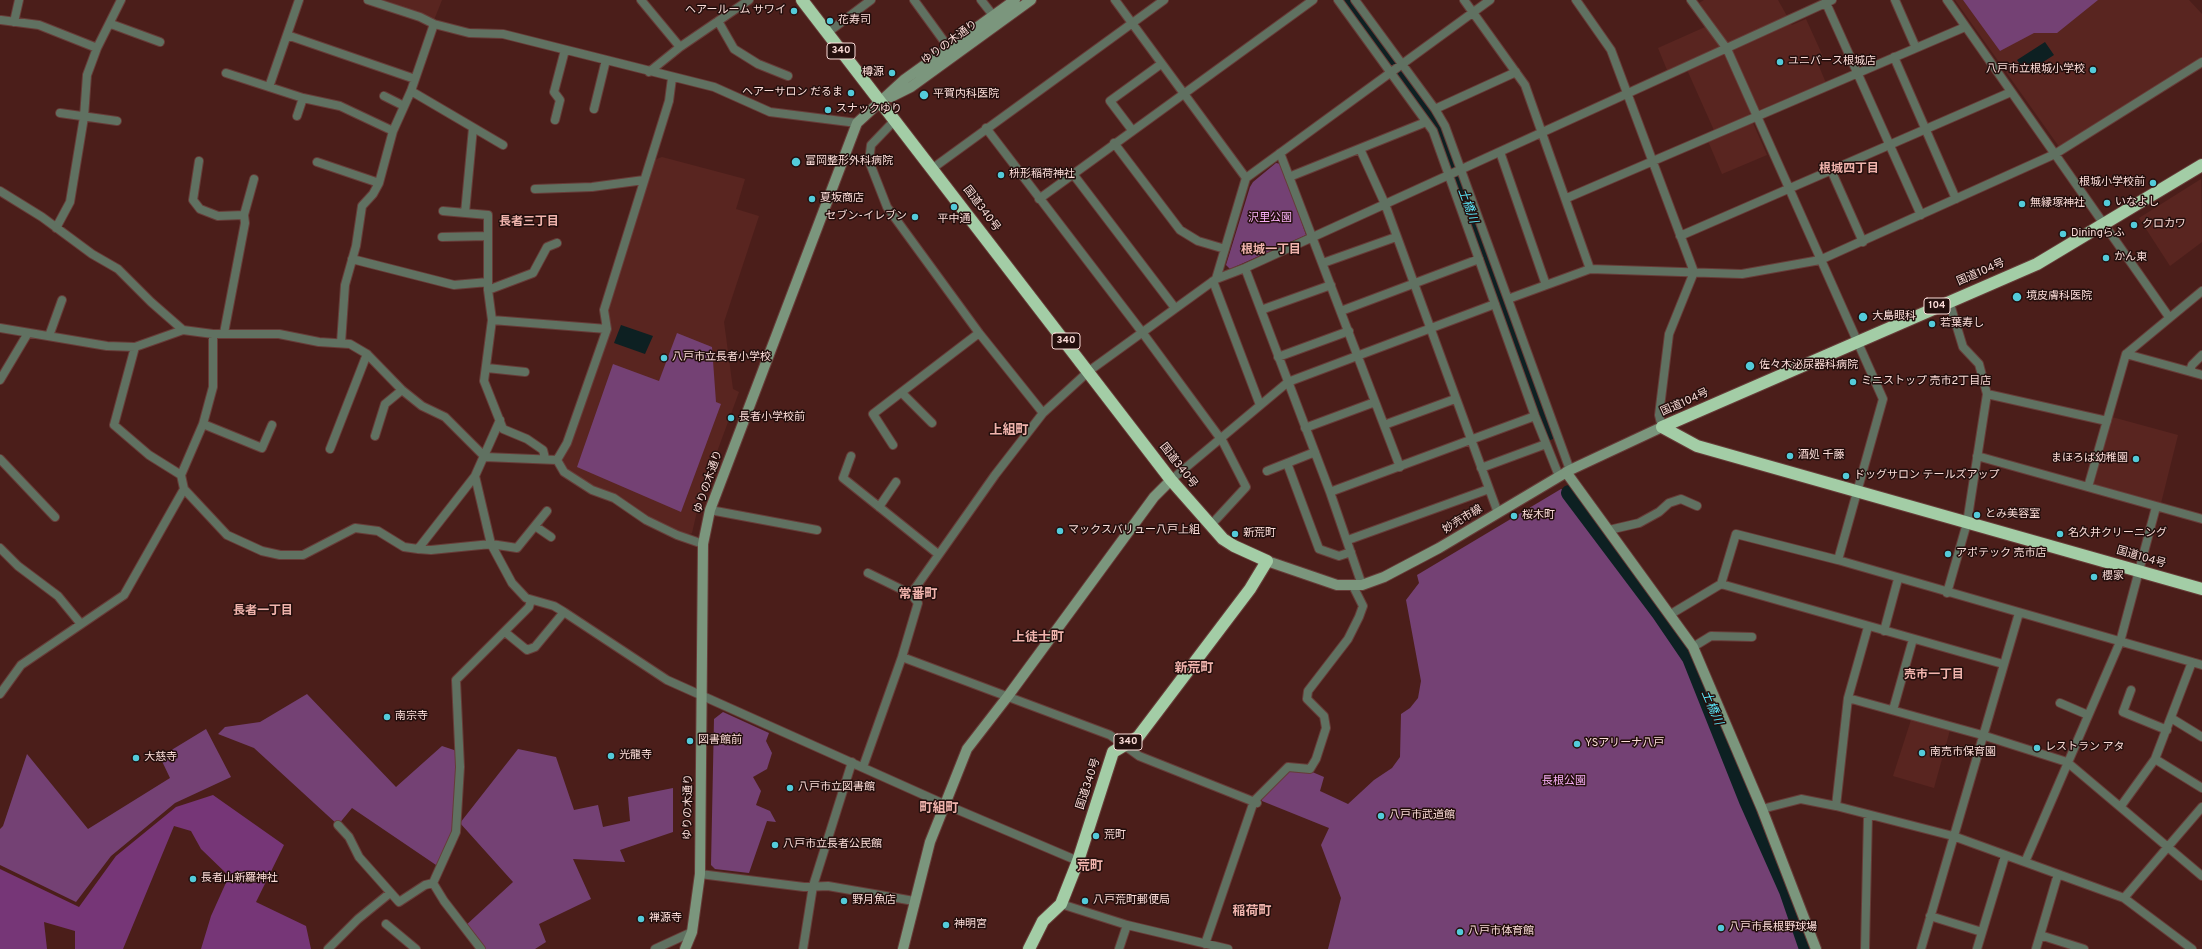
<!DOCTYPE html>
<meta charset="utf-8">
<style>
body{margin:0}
canvas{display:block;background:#4b1e1a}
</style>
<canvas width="2202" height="949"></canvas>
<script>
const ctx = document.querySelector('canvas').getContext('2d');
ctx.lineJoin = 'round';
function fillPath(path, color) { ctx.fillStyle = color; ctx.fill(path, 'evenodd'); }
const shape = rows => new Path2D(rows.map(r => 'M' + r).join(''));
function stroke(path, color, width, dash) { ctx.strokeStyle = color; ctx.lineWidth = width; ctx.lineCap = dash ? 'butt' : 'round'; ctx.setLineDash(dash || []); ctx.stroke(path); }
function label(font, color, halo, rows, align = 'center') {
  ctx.font = font + ' Overpass,"Noto Sans JP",sans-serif'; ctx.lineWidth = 3; ctx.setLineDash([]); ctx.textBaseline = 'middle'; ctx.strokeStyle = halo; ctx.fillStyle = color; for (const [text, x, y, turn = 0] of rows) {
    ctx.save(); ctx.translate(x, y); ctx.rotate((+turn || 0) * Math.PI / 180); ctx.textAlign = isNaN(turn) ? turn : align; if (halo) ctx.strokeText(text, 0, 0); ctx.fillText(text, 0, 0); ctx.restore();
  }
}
fillPath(shape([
 [377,0,442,0,434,20],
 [1704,0,1778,0,1792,25,1806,19,1825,61,1818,64,1826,83,1749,114,1767,155,1722,174,1708,141,1717,137,1684,63,1667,70,1658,48,1714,23,1699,3],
 [1955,0,2189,0,2202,14,2202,58,2060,148],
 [662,157,745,179,736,209,759,216,724,322,733,389,739,392,700,498,692,533,687,535,650,520,594,487,563,467,560,459,610,328,607,306,654,160],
 [2201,179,2202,242,2170,266,2139,218],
 [2112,417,2178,435,2161,503,2094,484],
 [1911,720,1950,730,1934,788,1893,776]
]), '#592520');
fillPath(shape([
 [1963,0,2098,0,2057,33,2034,33,2000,51],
 [1276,163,1281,164,1306,235,1230,269,1226,265,1250,187,1253,182],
 [677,333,712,347,716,402,721,404,681,512,577,467,613,364,659,381],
 [1561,489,1568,489,1573,495,1603,539,1607,539,1693,657,1789,888,1809,949,1328,949,1341,898,1321,845,1329,828,1262,801,1262,797,1288,769,1310,771,1324,777,1320,791,1348,804,1374,780,1392,768,1400,757,1401,714,1410,708,1418,698,1421,681,1406,600,1419,583,1417,575],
 [307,694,396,787,442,746,460,752,456,832,439,867,352,808,338,825,254,748,218,734,225,727,260,722],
 [723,712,769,733,766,741,772,753,767,769,753,777,761,791,756,805,770,811,776,822,767,821,749,873,715,869,711,865,714,719],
 [206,729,231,777,175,803,111,856,76,902,0,865,0,829,3,826,27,754,88,829,170,778,160,757],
 [518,749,556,757,574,810,598,805,603,827,630,821,628,797,673,788,673,832,620,850,625,862,573,859,591,899,539,924,546,942,535,949,481,949,464,927,513,882,460,823]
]), '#744174');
fillPath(shape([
 [213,795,284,845,256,902,306,926,311,949,201,949,211,916,229,876,201,849,191,831,174,826,123,949,75,949,75,931,44,922,47,949,0,949,0,869,79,907,116,856,176,807]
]), '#763677');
fillPath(shape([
 [2045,42,2054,55,2026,73,2017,60],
 [621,325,653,336,645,354,614,343]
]), '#0d2022');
stroke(shape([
 [1346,0,1436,124,1442,136,1549,432],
 [1569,493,1660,614,1690,658,1747,801,1787,891,1807,949]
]), '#0d2022', 16);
const street = shape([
 [368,0,420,17,434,24,469,33,503,34,714,87,770,112,857,123],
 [641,0,680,47],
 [914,0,949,48],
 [981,0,996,19],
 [1115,0,1246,178,1216,279],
 [1338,0,1433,131,1535,416,1559,476],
 [1355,0,1435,109,1445,126,1570,470],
 [1464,0,1525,85,1590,269],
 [1576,0,1611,50,1694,272,1669,334,1659,415,1662,427],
 [1691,0,1727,49,1883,399,1838,560],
 [1895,0,1916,48],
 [1947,0,2169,317],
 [1826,3,1921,215],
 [1,20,39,25,97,48],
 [718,21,734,49,758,64,788,76],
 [14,22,19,0],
 [111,24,160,42],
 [827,33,871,0],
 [287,35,415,79],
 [1894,57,1956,199],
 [649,72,680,47,749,0],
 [226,73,303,98],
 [269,87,299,0],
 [411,91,503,145],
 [384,96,404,106],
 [594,109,606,60],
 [1435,109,1516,72],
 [60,113,117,121],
 [297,116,303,98,340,106,393,131],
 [555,120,560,100,554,92,565,50],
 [895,120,871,145,869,161,887,207,979,333,1043,413],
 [986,128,1142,332,1223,442,1246,487,1210,526],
 [1132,130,1110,101,1161,64],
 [1114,143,1180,230,1198,241,1225,249],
 [1360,149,1385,204,1498,513],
 [1500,152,1546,285],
 [1280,153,1400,467],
 [199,161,193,200,200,209,218,216,244,215,245,223,224,333],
 [317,162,379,183],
 [933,168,1164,0],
 [1831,170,1863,242],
 [1073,174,1175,308],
 [1289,177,1426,122],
 [1246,178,1490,0],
 [535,189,592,187,644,180],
 [0,191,42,217,92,254,118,269,151,302,183,330],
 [1567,198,1965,27],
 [1039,199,1313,0],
 [443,211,488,215,488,290,492,320,484,381,503,429,527,439,543,450,545,458],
 [465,213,473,128],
 [244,215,254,179],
 [56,228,70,202,84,117,87,75,97,48,121,0],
 [1680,236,2011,92],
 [442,237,487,236],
 [352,259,454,285,488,282],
 [1323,263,1396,237],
 [1245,268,1330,492,1362,585],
 [1213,281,1260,405],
 [488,290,533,273,547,247,557,243],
 [1508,299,1590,269,1742,274,1820,260,2055,154,2202,62],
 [1949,301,1963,347,1979,364,1987,394],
 [1261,310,1331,285],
 [1341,311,1479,259],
 [492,320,607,329],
 [0,328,107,346,135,347,183,330,213,334,279,334,319,342,350,344,367,354,402,390,422,406,445,417,485,457,557,460],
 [49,336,62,300],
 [341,343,345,285,356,246,362,206,373,194,379,183,393,131,411,91,434,24],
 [135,347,114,425,149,455,181,475],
 [2126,354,2202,375],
 [1278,357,1349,331],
 [487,368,525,372],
 [2190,371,2192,365,2202,355],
 [0,380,28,333],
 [902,393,932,423],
 [500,420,475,476,491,544,512,583,526,598,554,606,564,612,667,680,944,804,1078,861],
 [203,424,262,448,272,425],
 [1384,425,1455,399],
 [1305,428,1375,402],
 [375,436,385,404,402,390],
 [893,445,873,414,979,333],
 [330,449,367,354],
 [851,456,843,478,938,554],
 [1977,456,2202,519],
 [0,459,55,517],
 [557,460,567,443,607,329,604,310,669,101,672,78],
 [557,460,564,472,592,490,614,498,646,520,677,535,703,544],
 [1287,463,1319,549,1339,556,1351,552],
 [1481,468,1546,444],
 [1267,471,1315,452],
 [1171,480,1288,382,1495,304],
 [2088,487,2126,354,2202,291],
 [184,489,227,535,262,551,280,555,303,555,355,528,378,531,404,547,418,549,431,550,491,544,517,548,547,511],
 [1330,492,1535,416],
 [879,507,896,482],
 [710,510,817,530],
 [535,526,551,537],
 [1609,530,1639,523,1659,512,1669,503,1681,499,1697,506],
 [1348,540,1489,489],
 [0,548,18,566,58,596,81,624],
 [418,549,475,476],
 [868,573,911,594],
 [1721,584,1736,534,1838,560,2202,665],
 [1947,593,1967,523,1987,394,2107,421],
 [1671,614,1721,584,2003,664],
 [1884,631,1898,579],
 [505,632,527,650,535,647,564,612],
 [1693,647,1711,636,1752,637],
 [902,657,1110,735,1139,756,1257,803],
 [2131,690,2123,712,2167,730],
 [0,694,21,665,124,595,184,489,181,475,203,424,213,387,213,334],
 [1848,698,1982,735,2067,762,2202,876],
 [2060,703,2088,715],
 [1893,710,1913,639],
 [2171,718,2202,737],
 [2155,759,2202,788],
 [863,767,902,657,918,603,911,594,995,475,1043,413,1089,371,1216,279,1245,268,1832,0],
 [1836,806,1848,698,1868,627],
 [2121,806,2155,759,2192,662],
 [1762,809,1801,799,1836,806,1953,836,2124,898,2192,949],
 [338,825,349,837,359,857,399,902,425,885,433,883],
 [2025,862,2120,642,2156,507],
 [700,874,804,887,828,886,914,901],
 [2124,898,2202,807],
 [1061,904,1127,925,1228,949],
 [1930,916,1982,932],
 [386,924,416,949],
 [2040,935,2084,949],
 [1205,944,1254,801,1288,767,1310,769,1316,759,1326,728,1324,716,1307,699,1308,691,1348,639,1359,617,1363,606,1353,586],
 [328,949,358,919,390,893],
 [481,949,444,901,433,883,456,832,460,767,456,680,529,607,531,600],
 [655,949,692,932],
 [803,949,813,886,852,762],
 [1119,949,1127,925],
 [1865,949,1868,815],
 [1921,949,2019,613],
 [1977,949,2005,856],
 [2036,949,2058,874]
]);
const secondary = shape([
 [891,97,911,87,1031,0],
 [1566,472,1693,647,1762,809,1816,949],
 [1267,561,1337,585,1362,585,1384,577,1439,548,1570,470,1662,427],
 [685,949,692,932,700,874,703,544,710,510,857,123,905,79,1015,0],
 [903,949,930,842,967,749,1008,696,1154,497,1171,480]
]);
const highway = shape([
 [802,0,1171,480,1223,539,1234,546,1267,561,1250,589,1138,737,1113,752,1078,861,1061,904,1043,921,1029,949],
 [1662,427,2037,264,2202,165],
 [1662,427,1697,446,2202,589]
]);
stroke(street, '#673c38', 10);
stroke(secondary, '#673c38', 12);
stroke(highway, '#673c38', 14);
stroke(street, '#607161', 8);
stroke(secondary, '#7b967d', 10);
stroke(highway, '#a3cda6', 12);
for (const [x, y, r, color] of [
 [794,11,4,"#53cbda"],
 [830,21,4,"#53cbda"],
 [1780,62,4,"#53cbda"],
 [2093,70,4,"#53cbda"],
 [892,73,4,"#53cbda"],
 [851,93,4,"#53cbda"],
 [924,95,5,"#53cbda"],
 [828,110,4,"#53cbda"],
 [796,162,5,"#53cbda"],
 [1001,175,4,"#53cbda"],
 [2153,183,4,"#53cbda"],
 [812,199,4,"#53cbda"],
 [2107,203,4,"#53cbda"],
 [2022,204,4,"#53cbda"],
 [954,207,4,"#53cbda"],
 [915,217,4,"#53cbda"],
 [2134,225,4,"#53cbda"],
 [2063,234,4,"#53cbda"],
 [2106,258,4,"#53cbda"],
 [2017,297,5,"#53cbda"],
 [1863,317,5,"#53cbda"],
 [1932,324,4,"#53cbda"],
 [664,358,4,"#53cbda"],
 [1750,366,5,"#53cbda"],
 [1853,382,4,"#53cbda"],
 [731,418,4,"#53cbda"],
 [1790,456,4,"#53cbda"],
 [2136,459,4,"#53cbda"],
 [1846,476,4,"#53cbda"],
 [1977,515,4,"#53cbda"],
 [1514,516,4,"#53cbda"],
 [1060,531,4,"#53cbda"],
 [1235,534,4,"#53cbda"],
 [2060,534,4,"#53cbda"],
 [1948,554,4,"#53cbda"],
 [2094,577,4,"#53cbda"],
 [387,717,4,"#53cbda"],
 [690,741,4,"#53cbda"],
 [1577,744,4,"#53cbda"],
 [2037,748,4,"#53cbda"],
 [1922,753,4,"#53cbda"],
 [611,756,4,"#53cbda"],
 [136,758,4,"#53cbda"],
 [790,788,4,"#53cbda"],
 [1381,816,4,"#53cbda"],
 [1096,836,4,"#53cbda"],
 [775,845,4,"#53cbda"],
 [193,879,4,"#53cbda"],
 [844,901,4,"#53cbda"],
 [1085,901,4,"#53cbda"],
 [641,919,4,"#53cbda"],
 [946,925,4,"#53cbda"],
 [1721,928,4,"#53cbda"],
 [1460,932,4,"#53cbda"]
]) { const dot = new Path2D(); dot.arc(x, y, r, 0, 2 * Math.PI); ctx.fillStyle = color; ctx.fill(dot); stroke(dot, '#240f0d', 1.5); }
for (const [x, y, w] of [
 [841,51,28],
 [1937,306,26],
 [1066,341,28],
 [1128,742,28]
]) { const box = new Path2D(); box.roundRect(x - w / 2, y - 8, w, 16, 3); ctx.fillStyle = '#240f0d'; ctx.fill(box); stroke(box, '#fbdcd8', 1); }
label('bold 10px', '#fbdcd8', null, [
 ["340",841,51],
 ["104",1937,306],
 ["340",1066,341],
 ["340",1128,742]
]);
label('11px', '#fbdcd8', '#240f0d', [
 ["ヘアールーム サワイ",786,11,"right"],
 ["花寿司",838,21],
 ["ユニバース根城店",1788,62],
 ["八戸市立根城小学校",2085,70,"right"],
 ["樽源",884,73,"right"],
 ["ヘアーサロン だるま",843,93,"right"],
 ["平賀内科医院",933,95],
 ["スナックゆり",836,110],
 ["富岡整形外科病院",805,162],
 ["枡形稲荷神社",1009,175],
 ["根城小学校前",2145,183,"right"],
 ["夏坂商店",820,199],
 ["いなよし",2115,203],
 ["無縁塚神社",2030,204],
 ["セブン-イレブン",907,217,"right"],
 ["平中通",954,220,"center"],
 ["クロカワ",2142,225],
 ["Diningらふ",2071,234],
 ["かん東",2114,258],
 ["境皮膚科医院",2026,297],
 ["大島眼科",1872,317],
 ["若葉寿し",1940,324],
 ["八戸市立長者小学校",672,358],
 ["佐々木泌尿器科病院",1759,366],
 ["ミニストップ 売市2丁目店",1861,382],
 ["長者小学校前",739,418],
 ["酒処 千藤",1798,456],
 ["まほろば幼稚園",2128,459,"right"],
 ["ドッグサロン テールズアップ",1854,476],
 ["とみ美容室",1985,515],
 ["桜木町",1522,516],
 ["マックスバリュー八戸上組",1068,531],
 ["新荒町",1243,534],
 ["名久井クリーニング",2068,534],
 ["アポテック 売市店",1956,554],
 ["櫻家",2102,577],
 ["南宗寺",395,717],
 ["図書館前",698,741],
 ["YSアリーナ八戸",1585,744],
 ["レストラン アタ",2045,748],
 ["南売市保育園",1930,753],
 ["光龍寺",619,756],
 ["大慈寺",144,758],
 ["八戸市立図書館",798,788],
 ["八戸市武道館",1389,816],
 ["荒町",1104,836],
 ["八戸市立長者公民館",783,845],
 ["長者山新羅神社",201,879],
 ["野月魚店",852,901],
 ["八戸荒町郵便局",1093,901],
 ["禅源寺",649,919],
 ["神明宮",954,925],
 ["八戸市長根野球場",1729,928],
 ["八戸市体育館",1468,932]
], 'left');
label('11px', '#fbdcd8', '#240f0d', [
 ["ゆりの木通り",950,43,-36],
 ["国道340号",981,209,53],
 ["国道104号",1981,273,-23],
 ["国道104号",1685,403,-24],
 ["国道340号",1178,466,52],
 ["ゆりの木通り",709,482,-71],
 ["妙売市線",1463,520,-31],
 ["国道104号",2141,558,16],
 ["国道340号",1089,784,-72],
 ["ゆりの木通り",689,807,-89]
]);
label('11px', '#f8b0f7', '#240f0d', [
 ["沢里公園",1270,219],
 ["長根公園",1564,782]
]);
label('bold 12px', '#f0b4ad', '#240f0d', [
 ["根城四丁目",1849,170],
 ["長者三丁目",529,223],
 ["根城一丁目",1271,251],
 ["長者一丁目",263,612],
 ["売市一丁目",1934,676]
]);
label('italic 12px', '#5ae9fc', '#240f0d', [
 ["土橋川",1467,206,70],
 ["土橋川",1711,708,67]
]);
label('bold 13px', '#f0b4ad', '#240f0d', [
 ["上組町",1009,431],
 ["常番町",918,595],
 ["上徒士町",1038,638],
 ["新荒町",1194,669],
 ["町組町",939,809],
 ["荒町",1090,867],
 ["稲荷町",1252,912]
]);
</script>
